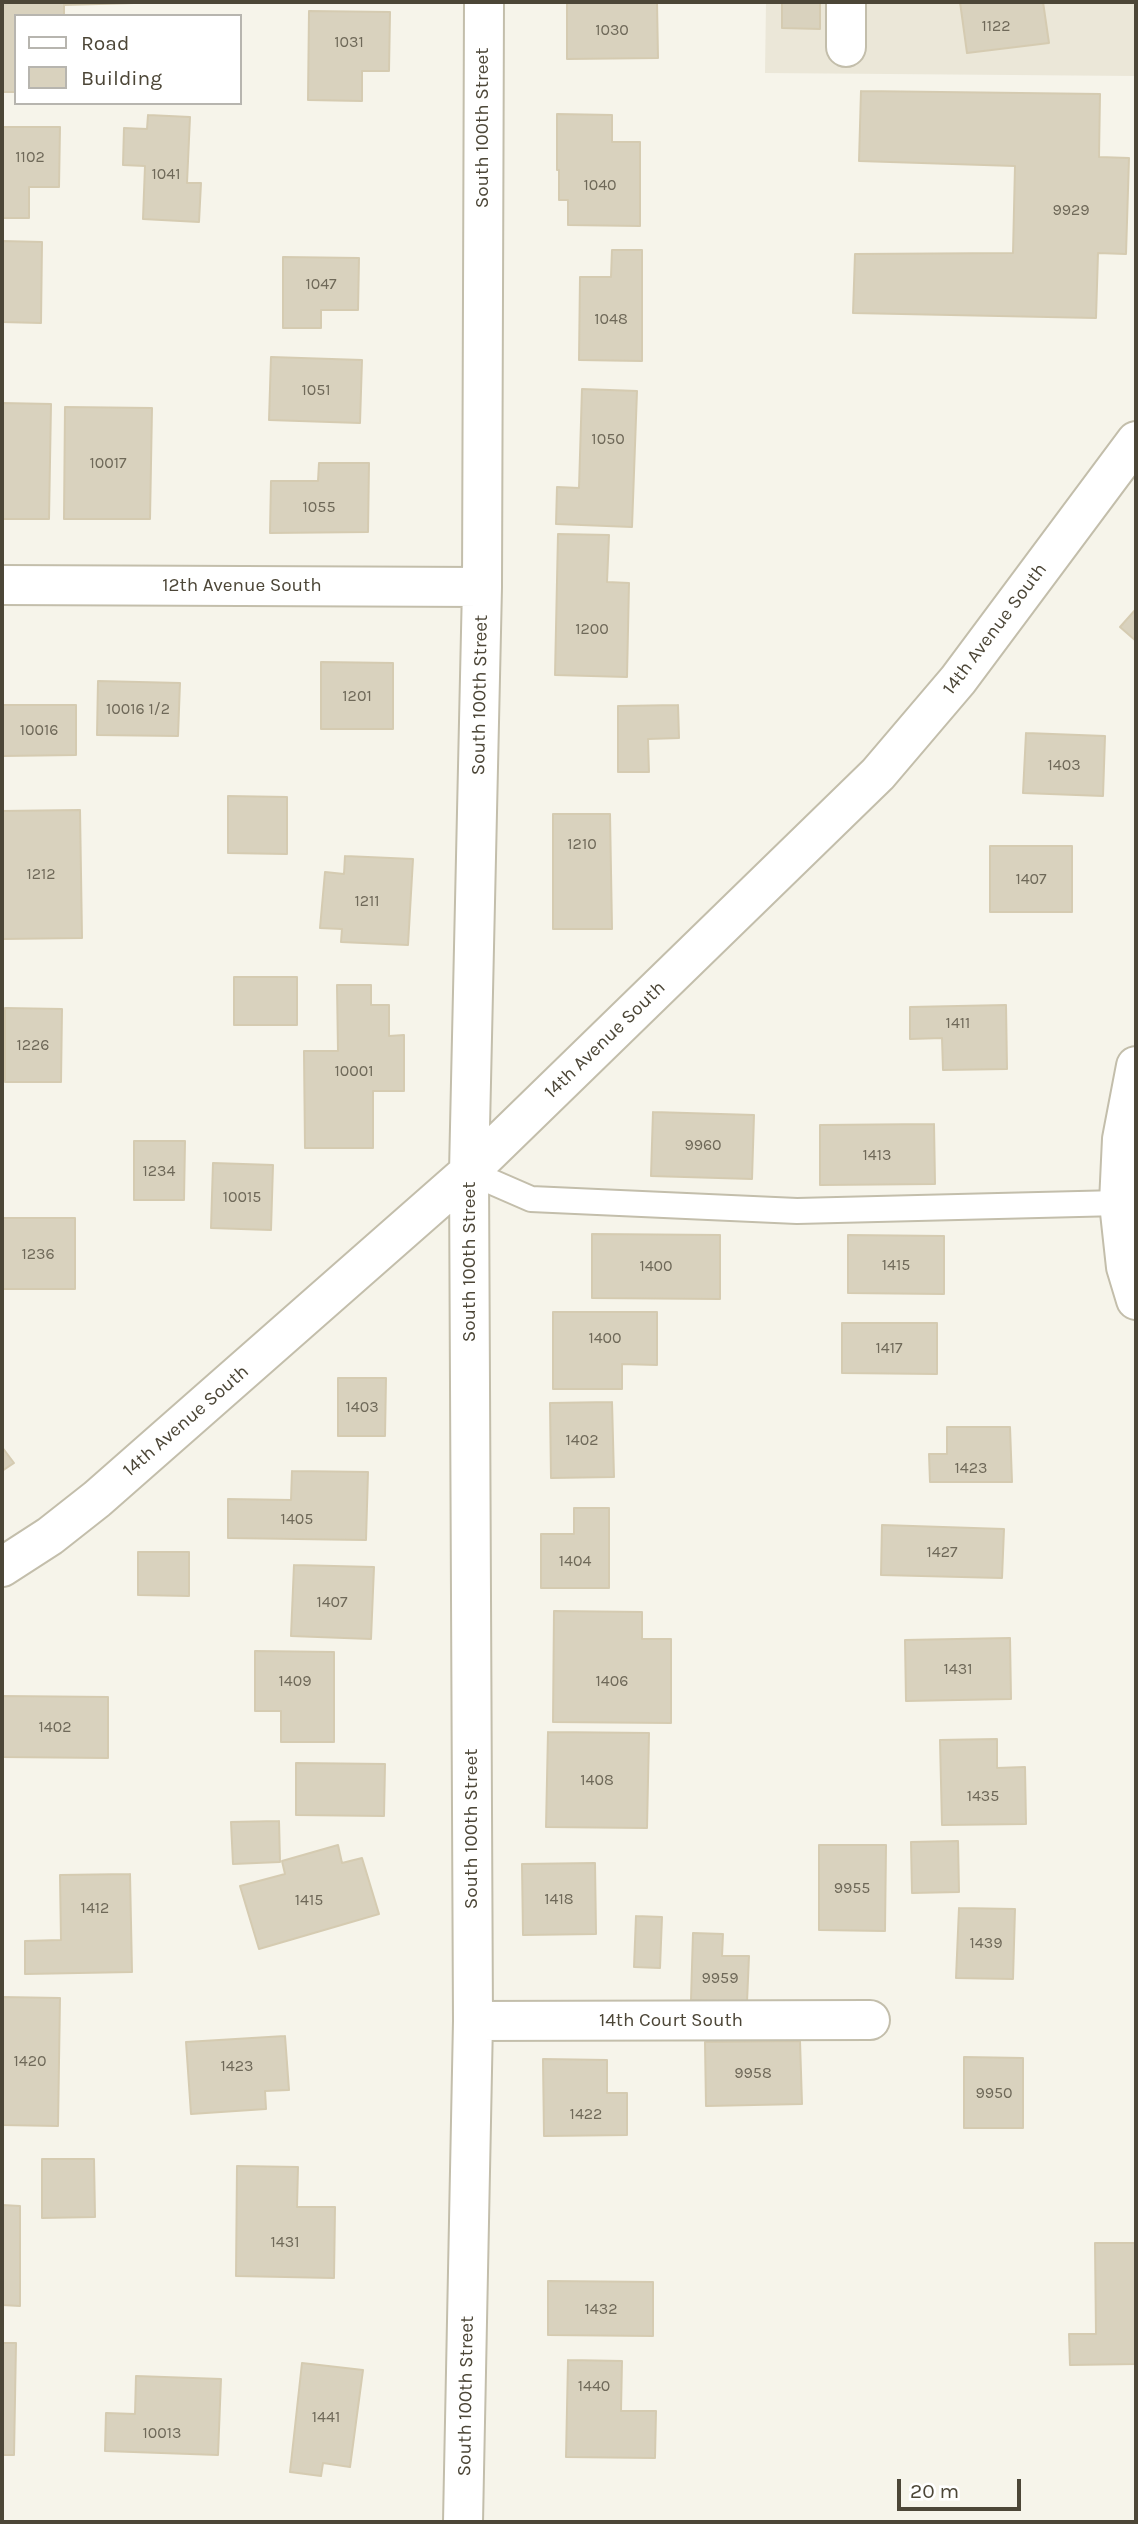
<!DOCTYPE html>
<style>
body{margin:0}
#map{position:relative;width:1138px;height:2524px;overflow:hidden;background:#f6f4ea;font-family:Karla,sans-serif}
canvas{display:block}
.frame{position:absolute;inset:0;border:4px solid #4c4637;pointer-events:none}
.legend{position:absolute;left:14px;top:14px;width:228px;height:91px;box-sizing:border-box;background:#fff;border:2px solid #b7b5af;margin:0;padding:9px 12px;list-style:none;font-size:21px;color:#4c4637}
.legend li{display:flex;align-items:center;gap:14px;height:35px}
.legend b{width:35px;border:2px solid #b7b5af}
.scale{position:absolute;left:897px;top:2479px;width:124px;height:32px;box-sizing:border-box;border:4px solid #4c4637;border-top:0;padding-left:9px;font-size:21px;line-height:24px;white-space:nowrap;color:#4c4637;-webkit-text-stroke:5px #fff;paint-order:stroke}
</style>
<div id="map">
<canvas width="1138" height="2524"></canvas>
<div class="frame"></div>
<ul class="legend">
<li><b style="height:9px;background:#fff"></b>Road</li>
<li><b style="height:19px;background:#d9d2be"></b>Building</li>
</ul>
<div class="scale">20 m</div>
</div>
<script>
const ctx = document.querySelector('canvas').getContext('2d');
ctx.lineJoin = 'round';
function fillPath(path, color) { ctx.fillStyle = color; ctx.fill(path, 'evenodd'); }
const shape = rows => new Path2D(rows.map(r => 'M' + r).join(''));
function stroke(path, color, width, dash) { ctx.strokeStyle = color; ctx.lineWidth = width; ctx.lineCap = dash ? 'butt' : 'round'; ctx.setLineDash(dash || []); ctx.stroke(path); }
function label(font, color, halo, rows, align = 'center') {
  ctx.font = font + ' Karla,sans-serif'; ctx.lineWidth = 5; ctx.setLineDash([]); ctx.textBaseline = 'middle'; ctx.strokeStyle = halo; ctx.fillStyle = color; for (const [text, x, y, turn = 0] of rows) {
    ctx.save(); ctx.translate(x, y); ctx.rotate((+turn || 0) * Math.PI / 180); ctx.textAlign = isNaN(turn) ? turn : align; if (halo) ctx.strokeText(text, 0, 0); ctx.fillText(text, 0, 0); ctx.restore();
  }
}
fillPath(shape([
 [766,2,1136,2,1136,76,765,73]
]), '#ebe7d8');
const building = shape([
 [2,2,64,2,64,16,16,16,16,92,2,92,2,2],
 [64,2,134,2,134,3,64,5,64,2],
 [567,2,657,2,658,58,567,59,567,2],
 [782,2,820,2,820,29,782,28,782,2],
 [960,2,1043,2,1049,43,967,53,960,2],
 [309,11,390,12,389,71,362,71,362,101,308,100,309,11],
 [861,91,1100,94,1099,157,1129,158,1126,254,1098,253,1096,318,853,313,855,254,1013,253,1015,166,859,161,861,91],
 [557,114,612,115,612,142,640,142,640,226,568,225,568,200,559,200,559,170,557,170,557,114],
 [148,115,190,117,187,183,201,183,199,222,143,219,145,166,123,165,124,128,147,129,148,115],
 [2,127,60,127,59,187,29,187,29,218,2,218,2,127],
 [2,241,42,242,41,323,2,322,2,241],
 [612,250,642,250,642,361,579,360,580,277,611,277,612,250],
 [283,257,359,258,358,310,321,310,321,328,283,328,283,257],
 [271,357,362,360,360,423,269,420,271,357],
 [582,389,637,391,632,527,556,524,557,487,579,488,582,389],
 [2,403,51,404,49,519,2,519,2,403],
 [65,407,152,408,150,519,64,519,65,407],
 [319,463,369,463,368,532,270,533,271,481,318,481,319,463],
 [558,534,609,535,607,582,629,583,627,677,555,675,558,534],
 [1136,609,1136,641,1120,627,1136,609],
 [321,662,393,663,393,729,321,729,321,662],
 [98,681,180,683,178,736,97,735,98,681],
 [2,705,76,705,76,755,2,756,2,705],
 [678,705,679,738,648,739,649,772,618,772,618,706,678,705],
 [1026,733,1105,736,1103,796,1023,793,1026,733],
 [228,796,287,797,287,854,228,853,228,796],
 [80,810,82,938,2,939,2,811,80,810],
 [553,814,610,814,612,929,553,929,553,814],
 [990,846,1072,846,1072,912,990,912,990,846],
 [345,856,413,859,408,945,341,942,342,929,320,928,325,872,344,874,345,856],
 [234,977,297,977,297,1025,234,1025,234,977],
 [337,985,371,985,371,1005,389,1005,389,1036,404,1035,404,1091,373,1091,373,1148,305,1148,304,1051,338,1051,337,985],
 [1006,1005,1007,1069,943,1070,942,1038,910,1039,910,1007,1006,1005],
 [5,1008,62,1009,61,1082,5,1082,5,1008],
 [653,1112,754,1115,752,1179,651,1176,653,1112],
 [934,1124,935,1184,820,1185,820,1125,934,1124],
 [134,1141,185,1141,184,1200,134,1200,134,1141],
 [213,1163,273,1165,271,1230,211,1228,213,1163],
 [2,1218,75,1218,75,1289,2,1289,2,1218],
 [592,1234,720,1235,720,1299,592,1298,592,1234],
 [848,1235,944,1236,944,1294,848,1293,848,1235],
 [553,1312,657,1312,657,1365,622,1364,622,1389,553,1389,553,1312],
 [842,1323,937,1323,937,1374,842,1373,842,1323],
 [338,1378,386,1378,385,1436,338,1436,338,1378],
 [612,1402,614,1477,551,1478,550,1403,612,1402],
 [947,1427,1010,1427,1012,1482,930,1482,929,1454,947,1454,947,1427],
 [2,1447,14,1463,2,1471,2,1447],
 [292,1471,368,1472,366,1540,228,1538,228,1499,291,1500,292,1471],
 [574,1508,609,1508,609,1588,541,1588,541,1534,574,1534,574,1508],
 [882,1525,1004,1529,1002,1578,881,1575,882,1525],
 [138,1552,189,1552,189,1596,138,1595,138,1552],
 [294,1565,374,1567,371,1639,291,1636,294,1565],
 [554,1611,642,1612,642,1639,671,1639,671,1723,553,1722,554,1611],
 [1010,1638,1011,1699,906,1701,905,1640,1010,1638],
 [255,1651,334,1652,334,1742,281,1742,281,1711,255,1711,255,1651],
 [2,1696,108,1697,108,1758,2,1757,2,1696],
 [548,1732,649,1733,647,1828,546,1827,548,1732],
 [997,1739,997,1768,1025,1767,1026,1824,942,1825,940,1740,997,1739],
 [296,1763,385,1764,384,1816,296,1815,296,1763],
 [279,1821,280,1862,233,1864,231,1822,279,1821],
 [958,1841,959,1892,912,1893,911,1842,958,1841],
 [338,1845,342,1863,362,1858,379,1914,259,1949,240,1886,285,1874,282,1861,338,1845],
 [819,1845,886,1845,885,1931,819,1930,819,1845],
 [595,1863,596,1934,523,1935,522,1864,595,1863],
 [130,1874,132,1972,25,1974,25,1941,61,1940,60,1875,130,1874],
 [959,1908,1015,1909,1013,1979,956,1978,959,1908],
 [636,1916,662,1917,660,1968,634,1967,636,1916],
 [693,1933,723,1934,722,1956,749,1956,747,2002,691,2000,693,1933],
 [2,1997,60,1998,58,2126,2,2125,2,1997],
 [285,2036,289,2090,265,2091,266,2109,191,2114,186,2042,285,2036],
 [800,2041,802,2104,706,2106,705,2042,800,2041],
 [964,2057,1023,2058,1023,2128,964,2128,964,2057],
 [543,2059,607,2060,607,2093,627,2093,627,2135,544,2136,543,2059],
 [42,2159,94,2159,95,2217,42,2218,42,2159],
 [237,2166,298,2167,297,2207,335,2207,334,2278,236,2276,237,2166],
 [2,2205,20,2206,20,2306,2,2305,2,2205],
 [1095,2243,1136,2243,1136,2364,1070,2365,1069,2334,1096,2334,1095,2243],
 [548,2281,653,2282,653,2336,548,2335,548,2281],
 [2,2343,16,2343,14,2455,2,2455,2,2343],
 [568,2360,622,2361,621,2411,656,2411,655,2458,566,2457,568,2360],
 [302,2363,363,2370,350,2467,323,2463,321,2476,290,2472,302,2363],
 [136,2376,221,2379,218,2455,105,2451,106,2413,135,2414,136,2376]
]);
fillPath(building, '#d9d2be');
stroke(building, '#d5cbb1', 2);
const lane = shape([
 [469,1172,531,1199,797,1211,1119,1203]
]);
const street = shape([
 [846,47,846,2],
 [2,585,482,587],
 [1136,1066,1122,1139,1119,1203,1126,1267,1136,1300],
 [2,1567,50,1536,97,1499,469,1172,878,774,958,680,1136,441],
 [473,2021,870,2020],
 [463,2522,473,2021,469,1172,482,587,484,2]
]);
stroke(lane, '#c3beab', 28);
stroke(street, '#c3beab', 42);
stroke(lane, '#fff', 24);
stroke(street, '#fff', 38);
label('16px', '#6f6959', null, [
 ["1122",996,26],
 ["1030",612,30],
 ["1031",349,42],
 ["1102",30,157],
 ["1041",166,174],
 ["1040",600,185],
 ["9929",1071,210],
 ["1047",321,284],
 ["1048",611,319],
 ["1051",316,390],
 ["1050",608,439],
 ["10017",108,463],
 ["1055",319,507],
 ["1200",592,629],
 ["1201",357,696],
 ["10016 1/2",138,709],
 ["10016",39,730],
 ["1403",1064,765],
 ["1210",582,844],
 ["1212",41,874],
 ["1407",1031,879],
 ["1211",367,901],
 ["1411",958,1023],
 ["1226",33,1045],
 ["10001",354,1071],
 ["9960",703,1145],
 ["1413",877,1155],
 ["1234",159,1171],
 ["10015",242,1197],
 ["1236",38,1254],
 ["1415",896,1265],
 ["1400",656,1266],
 ["1400",605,1338],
 ["1417",889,1348],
 ["1403",362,1407],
 ["1402",582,1440],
 ["1423",971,1468],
 ["1405",297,1519],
 ["1427",942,1552],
 ["1404",575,1561],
 ["1407",332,1602],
 ["1431",958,1669],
 ["1409",295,1681],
 ["1406",612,1681],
 ["1402",55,1727],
 ["1408",597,1780],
 ["1435",983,1796],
 ["9955",852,1888],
 ["1418",559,1899],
 ["1415",309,1900],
 ["1412",95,1908],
 ["1439",986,1943],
 ["9959",720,1978],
 ["1420",30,2061],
 ["1423",237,2066],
 ["9958",753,2073],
 ["9950",994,2093],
 ["1422",586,2114],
 ["1431",285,2242],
 ["1432",601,2309],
 ["1440",594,2386],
 ["1441",326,2417],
 ["10013",162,2433]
]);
label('19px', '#4c4637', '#fff', [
 ["South 100th Street",483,128,-90],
 ["12th Avenue South",242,586],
 ["14th Avenue South",995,629,-53],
 ["South 100th Street",480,695,-89],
 ["14th Avenue South",605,1040,-44],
 ["South 100th Street",470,1262,-90],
 ["14th Avenue South",186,1421,-41],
 ["South 100th Street",472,1829,-90],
 ["14th Court South",671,2021],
 ["South 100th Street",466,2396,-89]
]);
</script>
